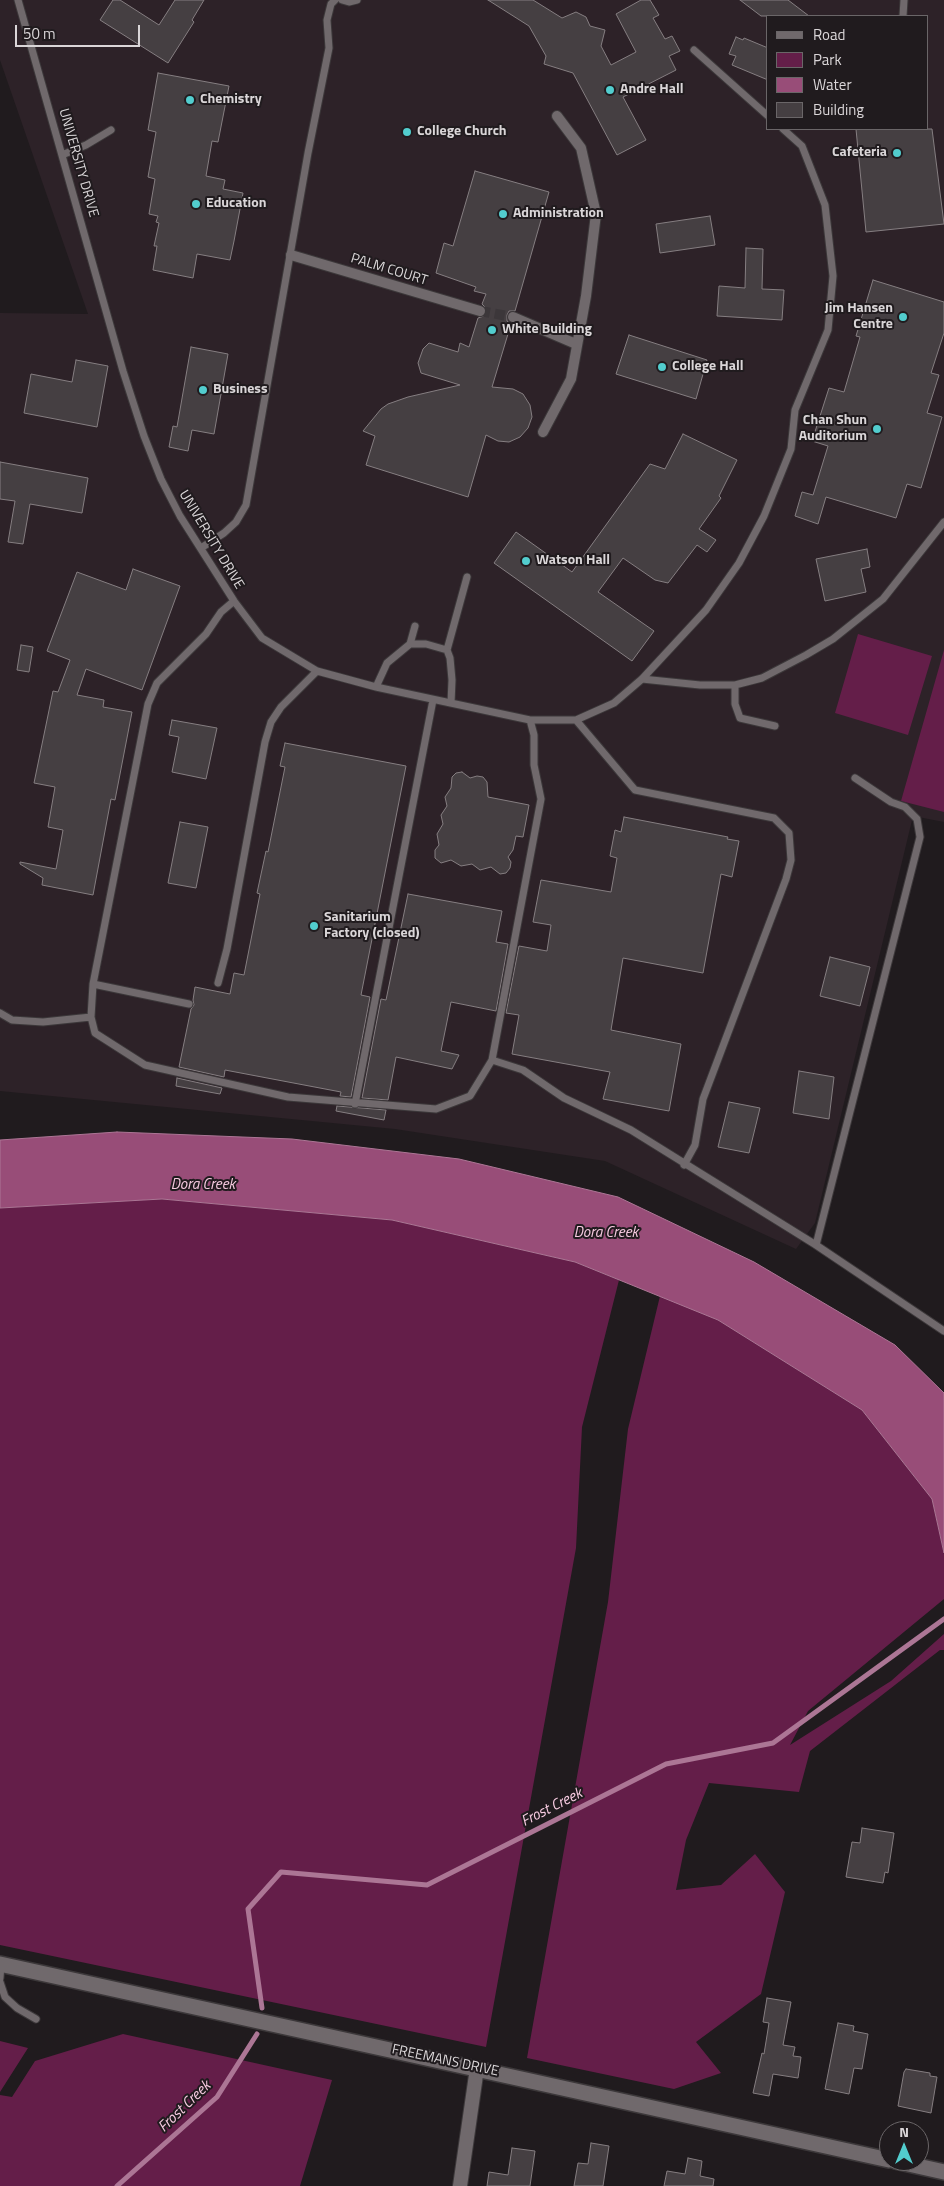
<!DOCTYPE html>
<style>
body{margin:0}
#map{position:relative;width:944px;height:2186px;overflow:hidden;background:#201b1e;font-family:"Titillium Web",sans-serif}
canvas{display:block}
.legend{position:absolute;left:766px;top:15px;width:162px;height:115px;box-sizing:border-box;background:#201b1e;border:1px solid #6a6668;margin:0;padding:6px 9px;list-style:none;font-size:15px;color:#dad6d8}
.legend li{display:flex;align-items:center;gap:10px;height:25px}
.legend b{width:25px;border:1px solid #6a6668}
.north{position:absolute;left:879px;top:2121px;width:50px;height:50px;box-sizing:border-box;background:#201b1e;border:1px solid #6a6668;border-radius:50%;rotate:0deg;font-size:14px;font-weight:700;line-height:20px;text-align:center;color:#dad6d8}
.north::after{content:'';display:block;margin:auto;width:18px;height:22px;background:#52cdce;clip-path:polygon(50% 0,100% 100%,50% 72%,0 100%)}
.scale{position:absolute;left:15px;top:25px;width:125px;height:22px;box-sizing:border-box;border:2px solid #dad6d8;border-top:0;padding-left:6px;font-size:15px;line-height:18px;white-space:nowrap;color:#dad6d8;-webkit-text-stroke:4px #201b1e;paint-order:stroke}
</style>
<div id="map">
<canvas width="944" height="2186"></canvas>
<ul class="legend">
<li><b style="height:6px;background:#70696c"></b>Road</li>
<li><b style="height:14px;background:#641e49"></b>Park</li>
<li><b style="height:14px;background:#984d78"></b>Water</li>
<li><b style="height:14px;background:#453f42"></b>Building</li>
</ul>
<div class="north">N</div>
<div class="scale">50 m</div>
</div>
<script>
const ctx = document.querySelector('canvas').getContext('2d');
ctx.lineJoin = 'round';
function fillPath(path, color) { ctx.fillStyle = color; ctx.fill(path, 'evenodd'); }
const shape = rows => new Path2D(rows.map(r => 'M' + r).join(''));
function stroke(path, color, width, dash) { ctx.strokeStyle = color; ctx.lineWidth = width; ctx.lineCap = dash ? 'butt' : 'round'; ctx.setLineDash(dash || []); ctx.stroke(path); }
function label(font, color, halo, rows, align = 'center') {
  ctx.font = font + ' "Titillium Web",sans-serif'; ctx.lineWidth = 4; ctx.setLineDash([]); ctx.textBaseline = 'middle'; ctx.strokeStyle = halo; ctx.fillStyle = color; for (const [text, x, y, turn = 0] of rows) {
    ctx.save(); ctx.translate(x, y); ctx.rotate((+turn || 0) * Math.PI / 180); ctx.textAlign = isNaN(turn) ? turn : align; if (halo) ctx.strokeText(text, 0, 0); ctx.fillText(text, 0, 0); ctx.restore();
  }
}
fillPath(shape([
 [0,0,944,0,944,822,913,816,815,1223,796,1249,605,1161,395,1129,0,1091,0,313,88,314,0,60],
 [768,16,928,16,928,129,768,129]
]), '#2d2228');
fillPath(shape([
 [858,634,932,656,908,735,835,713],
 [944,650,944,812,901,801],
 [162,1199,392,1220,575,1262,619,1280,582,1427,576,1548,486,2047,0,1945,0,1208],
 [660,1296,718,1320,862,1410,932,1499,944,1554,944,1599,808,1711,790,1745,891,1681,944,1634,944,1650,940,1650,810,1751,799,1792,709,1783,686,1840,676,1890,721,1885,755,1854,785,1892,761,1994,696,2042,721,2073,674,2089,527,2058,608,1602,628,1429],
 [123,2034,332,2080,300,2186,0,2186,0,2095,12,2097,35,2061],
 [0,2041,28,2048,0,2092]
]), '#641e49');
const water = shape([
 [117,1132,292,1139,459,1159,618,1197,754,1262,895,1345,944,1393,944,1553,932,1499,862,1410,718,1320,575,1262,392,1220,162,1199,0,1208,0,1140,117,1132]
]);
fillPath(water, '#984d78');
stroke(water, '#ac7695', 1);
stroke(shape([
 [262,2008,248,1909,281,1872,427,1885,666,1764,773,1743,944,1619],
 [117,2186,217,2097,257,2034]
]), '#ac7695', 5);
const building = shape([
 [113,0,120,0,159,25,175,0,204,0,192,20,194,22,168,63,100,20,113,0],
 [488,0,533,0,562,18,576,12,586,17,590,26,605,30,601,46,611,65,636,52,616,14,641,0,650,0,659,15,653,18,665,39,672,36,680,51,669,56,676,70,623,97,646,140,617,155,573,73,544,64,546,56,529,26,488,0],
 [740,0,788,0,809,16,761,16,740,0],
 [736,37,743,40,744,38,768,48,768,80,732,65,736,56,729,54,736,37],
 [158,73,229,86,218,142,212,141,206,176,225,180,223,189,243,193,234,241,230,260,197,254,193,278,153,270,157,246,154,246,159,223,156,222,158,216,149,214,155,179,148,177,156,132,148,130,158,73],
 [856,129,932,129,944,224,866,232,856,129],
 [475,171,549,192,515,311,509,311,507,315,507,321,511,324,492,387,513,389,523,394,530,405,532,417,528,428,520,437,509,442,498,441,486,435,468,497,366,465,375,436,363,431,381,409,388,404,408,397,460,385,421,373,418,363,423,349,429,343,458,352,460,343,469,347,478,318,484,316,487,312,485,307,482,304,486,294,474,291,476,287,436,273,444,243,453,246,475,171],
 [710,216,715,245,660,253,656,224,710,216],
 [746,248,763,249,762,289,784,290,782,320,717,316,719,286,745,288,746,248],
 [873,280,944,302,944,333,931,373,939,375,927,413,942,417,921,488,907,484,896,518,826,497,818,524,795,516,802,492,813,495,828,446,812,441,829,388,844,392,860,337,856,336,873,280],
 [629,335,707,360,696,399,616,374,629,335],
 [191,347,228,354,214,434,192,430,188,451,169,447,173,426,177,427,191,347],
 [76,360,108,366,97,427,24,413,31,374,72,382,76,360],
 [683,434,737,460,719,496,721,498,699,529,716,540,707,552,697,545,668,583,655,580,623,558,598,592,654,631,632,661,494,563,516,532,572,572,650,464,665,469,683,434],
 [0,462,88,478,82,513,30,504,23,544,8,542,15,501,0,499,0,462],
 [867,549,870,567,861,569,866,592,825,601,816,559,867,549],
 [133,569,180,586,142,690,86,669,77,695,104,700,103,707,132,712,115,800,111,799,93,895,42,885,43,878,20,864,20,862,56,869,63,830,48,827,55,787,34,783,53,691,58,692,70,660,47,651,77,572,126,590,133,569],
 [21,645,33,647,29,672,17,670,21,645],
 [172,720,217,728,206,779,172,772,179,737,169,735,172,720],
 [285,743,406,766,361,995,370,997,351,1097,340,1096,341,1092,225,1070,224,1077,179,1067,191,1009,194,1005,193,1000,195,987,230,994,234,973,244,975,260,894,257,893,266,851,268,852,285,767,280,766,285,743],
 [462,772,470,778,477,776,483,777,487,782,488,797,529,805,523,837,516,836,513,850,508,857,511,862,510,868,506,873,500,874,491,867,480,870,472,864,461,866,451,860,441,863,435,858,435,850,439,845,437,834,443,824,441,815,447,806,445,797,451,788,452,777,456,773,462,772],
 [624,817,728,837,727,839,739,841,732,877,721,874,703,973,623,958,611,1030,681,1044,669,1111,603,1099,610,1072,512,1054,519,1015,506,1013,519,946,547,951,551,925,533,922,541,880,611,892,617,858,610,856,615,830,621,832,624,817],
 [180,822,208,827,196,888,168,883,180,822],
 [408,894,502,911,496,942,508,944,496,1011,451,1002,441,1051,459,1055,452,1069,396,1057,388,1100,362,1098,381,999,386,1000,408,894],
 [830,957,870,967,860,1006,820,996,830,957],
 [799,1071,834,1077,829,1119,793,1113,799,1071],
 [177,1078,222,1088,220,1094,176,1086,177,1078],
 [729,1102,760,1108,749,1153,718,1147,729,1102],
 [337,1106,386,1110,384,1120,336,1111,337,1106],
 [862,1828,894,1833,888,1873,885,1872,883,1883,846,1877,852,1842,860,1843,862,1828],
 [767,1998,791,2002,783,2045,795,2047,793,2056,801,2057,798,2078,773,2074,769,2096,753,2093,762,2053,764,2054,769,2023,763,2022,767,1998],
 [838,2023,854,2026,853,2031,868,2034,862,2069,854,2068,849,2094,825,2089,838,2023],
 [906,2069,930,2073,930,2076,937,2077,931,2113,898,2106,904,2072,906,2069],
 [591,2143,609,2146,603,2186,574,2186,578,2163,588,2164,591,2143],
 [512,2148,535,2151,530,2186,487,2186,489,2172,508,2175,512,2148],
 [688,2158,702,2161,700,2176,714,2179,713,2186,664,2186,667,2171,685,2174,688,2158]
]);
fillPath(building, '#453f42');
stroke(building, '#857e81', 1);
stroke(shape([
 [480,311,513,317]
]), '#3c373a', 10, [10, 5]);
const service = shape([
 [18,0,123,371,144,436,161,479,180,516,234,601,262,638,317,671,376,687,530,720,576,720,614,703,642,679,706,610,739,563,764,516,791,449,795,410,828,330,833,276,825,205,802,146,783,129],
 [342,0,349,2,357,0],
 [903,16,904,0],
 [694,50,768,116],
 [62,155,86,145,111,130],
 [201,548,224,533,236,522,246,505,308,153,329,48,327,20,331,4,335,0],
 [410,644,415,626],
 [447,650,467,577],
 [642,679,700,685,735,685,735,704,740,718,775,726],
 [735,685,762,678,806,655,833,639,883,599,944,522],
 [376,687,387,663,410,644,426,644,447,650,450,658,452,680,451,703],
 [576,720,635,790,774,818,789,833,791,860,786,879,703,1099,695,1145,684,1165],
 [218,983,227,949,265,742,271,722,281,707,317,671],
 [93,984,189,1004],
 [0,1013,12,1020,43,1022,91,1017,95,1033,145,1065,288,1097,436,1109,470,1096,492,1060,523,1070,564,1098,631,1130,816,1245,944,1331],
 [91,1017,93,984,148,704,157,683,206,634,221,612,234,601],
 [492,1060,541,799,534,765,534,735,530,720],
 [355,1104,433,700],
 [816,1245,920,837,917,819,905,807,891,802,855,778],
 [0,1978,1,1965],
 [0,1982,5,1997,17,2008,36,2019]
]);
const pedestrian = shape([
 [291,255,480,311],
 [513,317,576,344],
 [543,432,571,379,586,296,596,214,581,148,557,116]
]);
const minor = shape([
 [460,2186,477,2068]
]);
const secondary = shape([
 [0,1964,889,2160],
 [895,2161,944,2172]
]);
stroke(service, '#3c383a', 9);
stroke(pedestrian, '#3c383a', 12);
stroke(minor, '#3c383a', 16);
stroke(secondary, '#3c383a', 18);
stroke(service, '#70696c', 7);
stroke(pedestrian, '#70696c', 10);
stroke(minor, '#70696c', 14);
stroke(secondary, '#70696c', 15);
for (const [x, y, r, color] of [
 [610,90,5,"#52cdce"],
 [190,100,5,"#52cdce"],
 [407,132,5,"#52cdce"],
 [897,153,5,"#52cdce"],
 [196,204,5,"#52cdce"],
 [503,214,5,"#52cdce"],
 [903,317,5,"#52cdce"],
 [492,330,5,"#52cdce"],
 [662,367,5,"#52cdce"],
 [203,390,5,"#52cdce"],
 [877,429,5,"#52cdce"],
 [526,561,5,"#52cdce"],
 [314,926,5,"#52cdce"]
]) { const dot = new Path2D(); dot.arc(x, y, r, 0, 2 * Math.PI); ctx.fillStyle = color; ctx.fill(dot); stroke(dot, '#201b1e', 2); }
label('bold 14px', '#dad6d8', '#201b1e', [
 ["Andre Hall",620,90],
 ["Chemistry",200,100],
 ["College Church",417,132],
 ["Cafeteria",887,153,"right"],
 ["Education",206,204],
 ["Administration",513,214],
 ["Jim Hansen",893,309,"right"],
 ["Centre",893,325,"right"],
 ["White Building",502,330],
 ["College Hall",672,367],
 ["Business",213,390],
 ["Chan Shun",867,421,"right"],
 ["Auditorium",867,437,"right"],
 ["Watson Hall",536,561],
 ["Sanitarium",324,918],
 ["Factory (closed)",324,934]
], 'left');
label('14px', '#dad6d8', '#201b1e', [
 ["UNIVERSITY DRIVE",78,163,74],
 ["PALM COURT",389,270,17],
 ["UNIVERSITY DRIVE",211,540,59],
 ["FREEMANS DRIVE",445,2061,12]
]);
label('italic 15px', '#f8cce2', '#201b1e', [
 ["Dora Creek",203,1185],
 ["Dora Creek",606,1233],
 ["Frost Creek",552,1808,-27],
 ["Frost Creek",185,2107,-44]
]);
</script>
